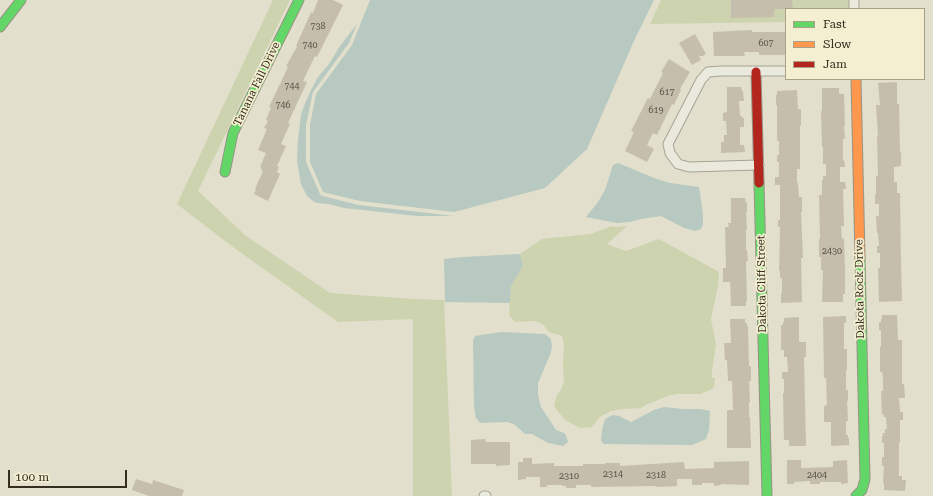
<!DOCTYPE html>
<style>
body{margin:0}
#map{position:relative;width:933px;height:496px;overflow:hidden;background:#e2dfcc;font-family:"Roboto Serif",serif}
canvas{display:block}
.legend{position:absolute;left:785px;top:8px;width:140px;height:72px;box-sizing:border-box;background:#f4efd1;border:1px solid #a8a189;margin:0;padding:5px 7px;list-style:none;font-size:12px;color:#352d1e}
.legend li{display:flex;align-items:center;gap:8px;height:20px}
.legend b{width:20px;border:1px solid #a8a189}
.scale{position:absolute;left:8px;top:470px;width:119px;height:18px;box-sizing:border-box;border:2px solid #352d1e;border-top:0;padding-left:5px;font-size:12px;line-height:14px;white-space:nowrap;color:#352d1e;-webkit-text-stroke:3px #f4efd1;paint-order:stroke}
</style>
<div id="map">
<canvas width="933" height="496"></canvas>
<ul class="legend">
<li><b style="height:5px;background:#63d668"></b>Fast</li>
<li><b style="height:5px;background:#ff974d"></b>Slow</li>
<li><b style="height:5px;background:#b3261e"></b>Jam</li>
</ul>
<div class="scale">100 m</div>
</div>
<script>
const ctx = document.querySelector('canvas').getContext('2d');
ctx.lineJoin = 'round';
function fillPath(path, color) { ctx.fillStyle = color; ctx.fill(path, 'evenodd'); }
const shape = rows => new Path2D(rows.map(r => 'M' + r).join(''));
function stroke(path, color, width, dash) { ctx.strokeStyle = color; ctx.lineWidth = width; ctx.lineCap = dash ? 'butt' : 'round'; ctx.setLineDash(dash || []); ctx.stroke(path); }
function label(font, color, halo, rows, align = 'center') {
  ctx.font = font + ' "Roboto Serif",serif'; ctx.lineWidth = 3.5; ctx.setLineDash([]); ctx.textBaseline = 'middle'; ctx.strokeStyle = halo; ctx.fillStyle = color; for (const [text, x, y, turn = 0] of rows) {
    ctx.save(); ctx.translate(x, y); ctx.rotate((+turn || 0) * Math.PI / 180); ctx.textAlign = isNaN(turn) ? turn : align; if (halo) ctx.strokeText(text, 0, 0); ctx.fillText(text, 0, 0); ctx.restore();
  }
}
fillPath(shape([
 [273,0,290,0,198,191,246,236,330,293,413,299,444,300,452,496,413,496,413,319,338,322,233,247,177,204],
 [661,0,849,0,848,9,786,9,786,22,650,24],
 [612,226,617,227,627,226,607,244,626,251,659,239,719,272,718,286,711,319,716,345,712,371,712,378,715,378,714,388,700,394,677,394,668,396,648,404,641,408,622,409,611,411,601,416,592,427,580,428,565,420,554,406,557,395,561,390,564,381,563,365,564,344,562,336,549,332,547,330,544,325,536,321,515,322,509,315,511,286,523,266,520,254,542,239,591,234]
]), '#cdd3ae');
fillPath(shape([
 [370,0,654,0,633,43,587,149,545,188,454,212,360,201,323,192,310,162,310,125,316,94,352,45],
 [357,24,349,43,313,92,306,125,306,162,320,194,322,196,359,205,454,216,417,216,344,208,329,204,317,203,313,201,307,196,301,184,297,161,298,140,301,115,304,106,311,90,318,77,329,64,340,46],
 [618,163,654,178,670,183,699,187,703,214,703,224,701,229,696,231,684,228,661,216,641,219,630,222,617,223,586,217,598,202,605,190,613,165],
 [520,254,523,266,511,286,510,303,445,302,444,259,463,257],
 [501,332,545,334,551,339,552,347,550,355,538,383,538,395,541,407,556,430,564,433,566,435,568,442,563,446,548,443,532,434,525,434,514,424,507,422,480,423,476,418,474,406,473,340,475,336],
 [664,407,682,409,700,409,710,411,709,430,706,439,692,445,604,444,601,441,602,430,605,419,613,415,619,416,631,422,654,410]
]), '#b7c9c0');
fillPath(shape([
 [318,0,333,0,343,5,317,57,315,56,303,81,307,82,288,123,290,124,281,144,286,146,277,166,279,167,277,172,280,174,268,201,254,194,256,190,255,189,263,171,261,170,262,168,260,167,266,153,258,150,267,129,264,128,268,121,266,120,271,108,269,107,288,67,286,66,297,47,296,46,308,19,311,12,313,13],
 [731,0,792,0,793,9,774,9,774,17,731,18],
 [752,30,752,32,786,32,786,53,785,55,759,55,759,52,744,52,745,56,714,56,713,32],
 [695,34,706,54,703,56,699,56,701,60,692,65,679,43],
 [669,59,690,72,680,89,681,90,674,105,672,104,657,135,653,133,647,145,654,149,647,162,625,151,634,132,631,131,648,98,650,99,663,73,661,72],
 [897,82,897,104,899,104,900,152,901,152,901,166,894,167,894,182,897,182,897,193,900,193,901,260,902,301,879,302,878,268,880,268,880,253,877,253,877,246,879,246,878,233,877,233,876,216,879,216,879,204,875,204,875,194,876,194,876,176,878,176,877,136,878,136,876,105,880,105,878,83],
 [727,87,741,87,742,91,743,91,744,101,739,101,740,116,742,116,742,118,744,118,744,127,740,127,740,145,744,145,745,152,721,153,721,142,724,142,724,135,727,135,726,121,723,121,723,113,727,112],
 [822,88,839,88,839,94,844,94,845,126,844,126,845,139,843,139,843,160,844,160,845,167,840,167,840,182,845,182,846,189,843,189,844,226,841,226,842,239,844,238,845,268,845,294,843,294,843,302,822,302,823,270,821,270,821,257,819,257,819,239,820,239,819,195,822,195,822,180,823,180,823,176,826,176,826,164,823,164,823,147,822,147,821,111,822,111],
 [797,90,798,109,801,109,801,126,800,126,800,169,797,169,797,183,798,183,799,197,802,197,802,212,801,212,803,258,801,258,802,302,781,303,781,293,782,293,782,278,780,278,780,271,779,271,780,227,778,227,778,220,780,220,780,185,775,185,775,177,779,177,779,162,777,162,777,155,779,155,779,141,777,141,777,105,776,105,776,95,777,95,777,91],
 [731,198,745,198,746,203,747,202,747,212,746,212,747,230,746,230,746,250,747,250,748,261,746,261,747,301,746,301,746,306,731,306,730,282,723,282,723,268,726,268,725,227,729,227,728,223,731,223],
 [882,315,897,315,898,340,902,340,902,384,904,384,905,398,899,398,900,412,903,412,903,420,900,420,900,443,899,443,899,476,902,476,902,480,906,480,905,491,884,490,884,483,883,483,884,466,882,466,882,457,884,457,884,443,882,443,882,436,883,436,883,433,885,433,885,429,887,429,886,417,884,417,884,414,882,415,881,391,883,391,883,377,882,372,880,372,880,347,881,347,881,330,879,330,879,322,881,322,881,319,882,319],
 [846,316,846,323,844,323,844,349,847,349,847,370,846,370,846,390,848,390,848,401,847,401,848,421,846,421,846,435,848,435,848,438,849,438,849,445,831,446,831,422,824,422,824,406,827,405,826,378,824,378,823,317],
 [799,317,799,342,806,342,806,357,804,357,806,446,789,446,789,440,784,440,783,393,784,393,784,379,782,379,782,372,788,372,787,357,784,357,784,350,781,350,781,325,783,325,783,322,784,322,784,318],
 [730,319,745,319,745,323,747,323,747,326,748,326,749,366,751,366,751,381,749,381,750,402,749,402,749,417,750,417,751,448,727,448,727,410,733,410,732,381,728,381,727,360,725,360,724,343,731,343],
 [485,439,486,442,510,442,510,465,496,466,496,464,471,464,471,440],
 [523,458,532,458,532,464,554,463,554,466,583,466,583,464,605,464,605,463,620,463,620,466,684,462,685,469,714,468,714,462,749,461,749,485,721,484,721,485,714,486,714,483,702,483,702,485,692,485,692,479,677,479,677,486,656,487,656,486,591,487,591,485,576,485,576,488,566,488,566,486,562,486,562,485,547,485,547,487,540,487,540,477,526,477,526,479,518,480,518,462,523,462],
 [787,460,801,460,801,468,833,467,833,461,847,460,848,483,841,484,841,482,820,482,820,484,810,484,810,481,794,482,794,484,787,484],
 [136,479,152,484,153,480,184,490,182,496,149,496,132,490]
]), '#c6bead');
const street = shape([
 [854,0,854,9],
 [759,165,689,167,678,164,670,153,668,144,701,80,708,72,721,71,786,71],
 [484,496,486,496]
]);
const fast = shape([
 [0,27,21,0],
 [225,172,233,133,299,0],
 [759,183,767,496],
 [856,496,862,490,865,479,860,258]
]);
const slow = shape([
 [856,79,860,258]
]);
const jam = shape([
 [756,72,759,183]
]);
stroke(street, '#a7a395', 11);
stroke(fast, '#979385', 11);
stroke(slow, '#979385', 11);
stroke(jam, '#979385', 11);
stroke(street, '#eae9dd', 9);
stroke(fast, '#63d668', 9);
stroke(slow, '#ff974d', 9);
stroke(jam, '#b3261e', 9);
label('9px', '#595142', null, [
 ["738",318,26],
 ["607",766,43],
 ["740",310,45],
 ["744",292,86],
 ["617",667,92],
 ["746",283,105],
 ["619",656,110],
 ["2430",832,251],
 ["2314",613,474],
 ["2318",656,475],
 ["2404",817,475],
 ["2310",569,476]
]);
label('11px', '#352d1e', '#f4efd1', [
 ["Tanana Fall Drive",257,84,-64],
 ["Dakota Cliff Street",762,284,-91],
 ["Dakota Rock Drive",860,289,-91]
]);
</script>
